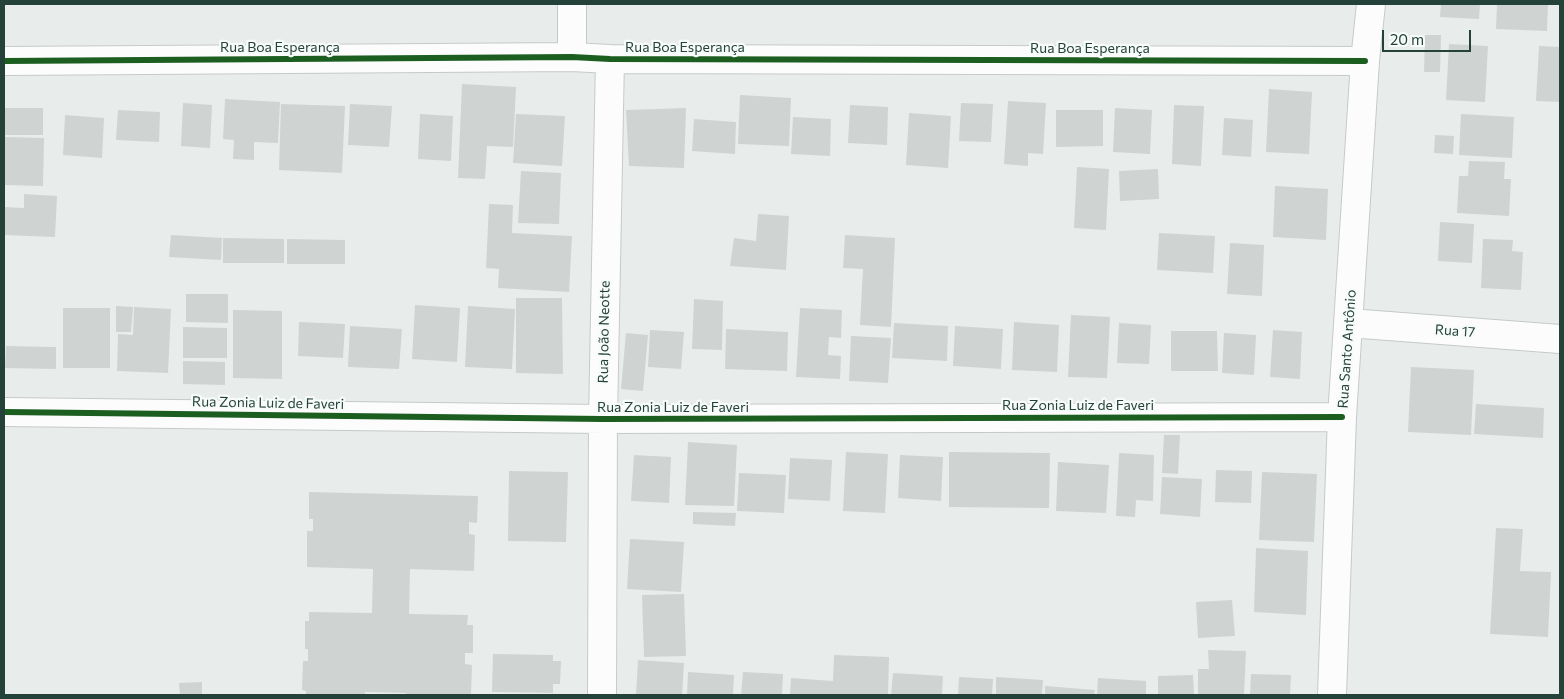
<!DOCTYPE html>
<meta charset="utf-8">
<style>
body{margin:0}
#map{position:relative;width:1564px;height:699px;overflow:hidden;background:#e8edeb;font-family:Commissioner,sans-serif}
canvas{display:block}
.frame{position:absolute;inset:0;border:5px solid #24423a;pointer-events:none}
.scale{position:absolute;left:1382px;top:30px;width:89px;height:22px;box-sizing:border-box;border:2px solid #24423a;border-top:0;padding-left:6px;font-size:15px;line-height:18px;white-space:nowrap;color:#24423a;-webkit-text-stroke:4px #f7fbf9;paint-order:stroke}
</style>
<div id="map">
<canvas width="1564" height="699"></canvas>
<div class="frame"></div>
<div class="scale">20 m</div>
</div>
<script>
const ctx = document.querySelector('canvas').getContext('2d');
ctx.lineJoin = 'round';
function fillPath(path, color) { ctx.fillStyle = color; ctx.fill(path, 'evenodd'); }
const shape = rows => new Path2D(rows.map(r => 'M' + r).join(''));
function stroke(path, color, width, dash) { ctx.strokeStyle = color; ctx.lineWidth = width; ctx.lineCap = dash ? 'butt' : 'round'; ctx.setLineDash(dash || []); ctx.stroke(path); }
function label(font, color, halo, rows, align = 'center') {
  ctx.font = font + ' Commissioner,sans-serif'; ctx.lineWidth = 4.5; ctx.setLineDash([]); ctx.textBaseline = 'middle'; ctx.strokeStyle = halo; ctx.fillStyle = color; for (const [text, x, y, turn = 0] of rows) {
    ctx.save(); ctx.translate(x, y); ctx.rotate((+turn || 0) * Math.PI / 180); ctx.textAlign = isNaN(turn) ? turn : align; if (halo) ctx.strokeText(text, 0, 0); ctx.fillText(text, 0, 0); ctx.restore();
  }
}
fillPath(shape([
 [1441,4,1480,4,1479,19,1440,17],
 [1497,4,1548,4,1547,31,1496,29],
 [1425,35,1441,35,1440,72,1424,72],
 [1449,44,1488,46,1485,102,1446,100],
 [1539,46,1560,47,1560,102,1536,101],
 [462,84,516,87,513,147,487,146,485,179,458,178],
 [1269,89,1312,92,1309,154,1266,152],
 [740,95,791,98,789,146,738,144],
 [225,99,280,102,278,143,254,142,254,160,233,159,234,140,223,139],
 [1008,101,1046,103,1043,154,1028,153,1028,166,1004,164],
 [183,103,212,105,210,148,181,146],
 [961,103,993,104,991,142,959,141],
 [281,104,345,106,342,173,279,170],
 [350,104,392,106,389,147,348,145],
 [850,105,888,107,887,145,848,143],
 [1174,105,1204,106,1201,166,1172,164],
 [4,108,43,108,43,135,4,135],
 [686,108,684,168,629,166,626,110],
 [1115,108,1152,110,1150,154,1113,152],
 [118,110,160,112,159,142,116,140],
 [1056,110,1103,110,1103,146,1056,147],
 [909,113,951,116,948,168,906,165],
 [420,114,453,116,451,161,418,159],
 [516,114,565,116,562,166,513,163],
 [1461,114,1514,117,1512,158,1459,155],
 [65,115,104,118,102,158,63,155],
 [793,117,831,119,830,156,791,154],
 [1224,118,1253,120,1251,157,1222,155],
 [694,119,736,122,735,154,692,151],
 [1435,135,1454,136,1453,154,1434,153],
 [4,137,44,138,43,186,4,185],
 [1469,161,1505,162,1504,179,1511,179,1509,216,1457,213,1459,176,1468,176],
 [1077,167,1109,169,1106,230,1074,228],
 [1158,169,1159,199,1120,201,1119,171],
 [521,171,561,173,559,224,518,223],
 [1275,186,1328,189,1326,240,1273,237],
 [24,194,57,196,55,237,4,235,4,207,24,208],
 [489,204,513,205,512,233,572,236,569,292,498,288,499,269,486,268],
 [758,214,789,216,786,270,730,266,734,238,756,241],
 [1440,222,1474,224,1472,263,1438,261],
 [1159,233,1215,236,1213,273,1157,270],
 [171,235,222,238,221,260,169,257],
 [845,235,895,238,891,327,860,325,863,269,843,268],
 [223,238,284,239,284,263,223,263],
 [287,239,345,240,345,264,287,264],
 [1483,239,1513,240,1512,251,1523,252,1521,290,1481,288],
 [1230,243,1264,245,1262,296,1227,294],
 [186,294,228,294,228,323,186,322],
 [516,298,562,298,563,374,516,373],
 [694,299,723,301,722,350,692,349],
 [415,305,460,308,457,362,412,359],
 [116,306,133,307,131,332,116,332],
 [468,306,515,309,512,369,465,367],
 [134,307,171,309,168,373,117,371,118,334,133,335],
 [63,308,110,308,110,368,63,368],
 [800,308,842,310,841,338,829,337,828,355,841,356,840,379,796,377],
 [233,310,282,311,282,379,233,378],
 [1071,315,1110,317,1107,378,1068,377],
 [299,322,345,324,343,358,298,356],
 [1014,322,1059,325,1057,372,1012,370],
 [894,323,948,326,947,361,892,358],
 [1119,323,1151,325,1149,364,1117,363],
 [350,326,402,329,399,369,348,367],
 [955,326,1003,329,1001,369,953,366],
 [183,327,227,328,227,358,183,358],
 [726,329,788,332,787,371,725,369],
 [650,330,684,332,681,369,648,367],
 [1273,330,1302,332,1300,379,1270,377],
 [1171,331,1217,331,1218,371,1171,371],
 [626,333,648,335,643,391,621,389],
 [1224,333,1256,335,1254,375,1222,373],
 [851,336,891,338,888,383,849,381],
 [6,346,56,347,56,369,5,368],
 [183,361,225,362,225,385,183,384],
 [1411,367,1474,370,1471,435,1408,432],
 [1476,404,1544,408,1543,438,1474,434],
 [1164,435,1180,435,1178,474,1162,473],
 [688,442,737,445,734,506,685,505],
 [846,452,888,454,885,513,843,511],
 [949,452,1050,453,1049,508,949,507],
 [1119,453,1154,455,1153,501,1136,500,1135,517,1116,516],
 [634,455,671,457,669,503,631,501],
 [900,455,943,457,941,501,898,498],
 [790,458,832,460,830,501,788,499],
 [1058,462,1109,465,1106,513,1056,511],
 [1216,470,1252,471,1251,503,1215,502],
 [509,471,568,472,566,542,508,541],
 [1262,472,1317,474,1314,542,1259,540],
 [739,473,786,475,784,513,737,511],
 [1162,477,1202,479,1200,517,1160,514],
 [309,492,478,496,477,523,469,522,469,534,475,535,474,571,410,569,409,614,468,615,467,625,473,625,473,653,465,653,465,664,472,665,471,694,406,695,406,693,365,692,365,695,306,695,306,691,302,690,303,661,308,661,308,649,305,649,305,621,309,621,309,612,372,613,373,569,307,567,307,531,313,531,313,519,309,519],
 [693,512,736,513,735,526,693,524],
 [1496,528,1523,529,1520,571,1551,572,1548,637,1490,634],
 [630,539,684,542,681,592,627,589],
 [1256,548,1308,551,1306,615,1254,612],
 [684,594,686,656,644,657,642,595],
 [1232,600,1235,636,1198,638,1196,602],
 [1208,650,1246,651,1244,695,1198,695,1198,669,1209,669],
 [493,654,553,655,553,661,561,661,560,684,553,684,553,693,492,692],
 [834,655,889,657,888,695,790,695,791,678,833,681],
 [638,660,684,663,682,695,636,695],
 [688,672,734,675,733,695,687,695],
 [743,672,783,674,782,695,741,695],
 [893,673,943,676,942,695,891,695],
 [1251,674,1291,675,1290,695,1250,695],
 [1193,675,1194,695,1158,695,1158,676],
 [959,677,993,679,992,695,958,695],
 [996,677,1043,680,1042,695,996,695],
 [1098,678,1146,681,1146,695,1097,695],
 [202,682,202,695,180,695,179,683],
 [1045,686,1095,690,1094,695,1045,695]
]), '#cfd4d2');
const street = shape([
 [572,4,572,57],
 [4,61,572,57,610,59,1365,61],
 [1349,323,1560,339],
 [4,412,603,419,1342,417],
 [602,695,603,419,610,59],
 [1332,695,1342,417,1365,61,1371,4]
]);
stroke(street, '#c5cac8', 30);
stroke(street, '#fcfcfc', 28);
stroke(shape([
 [4,61,572,57,610,59,1365,61],
 [4,412,603,419,1342,417]
]), '#1b5e20', 6);
label('14px', '#24423a', '#f7fbf9', [
 ["Rua Boa Esperança",280,47],
 ["Rua Boa Esperança",685,47],
 ["Rua Boa Esperança",1090,48],
 ["Rua 17",1455,331,4],
 ["Rua João Neotte",604,332,-89],
 ["Rua Santo Antônio",1347,349,-86],
 ["Rua Zonia Luiz de Faveri",268,403,1],
 ["Rua Zonia Luiz de Faveri",1078,405],
 ["Rua Zonia Luiz de Faveri",673,407]
]);
</script>
